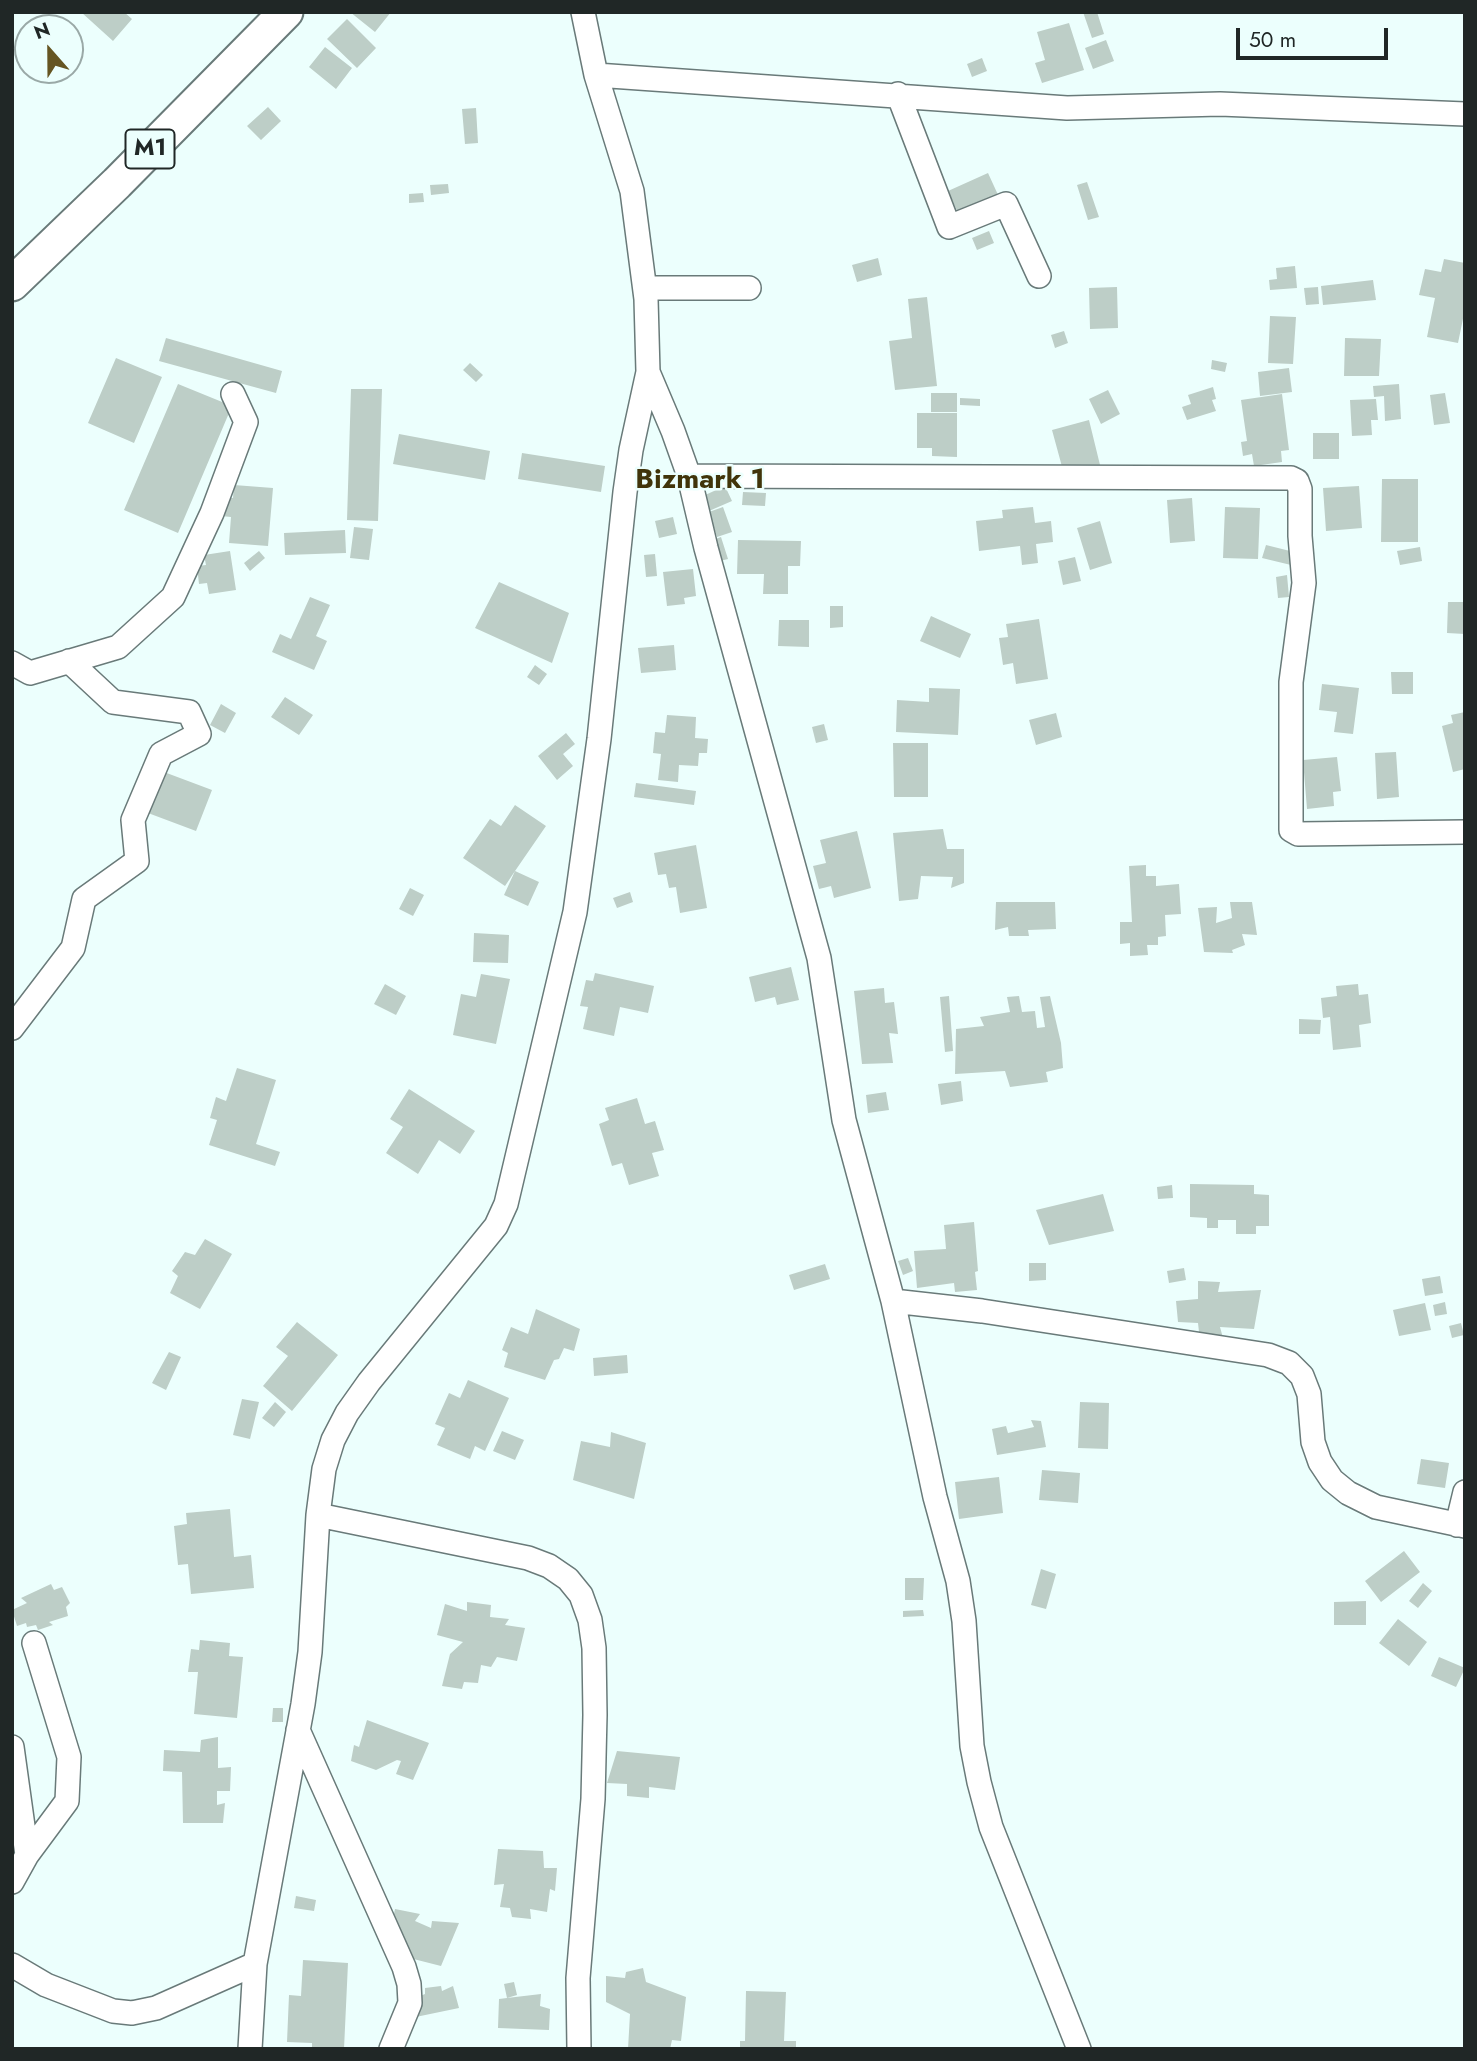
<!DOCTYPE html>
<style>
body{margin:0}
#map{position:relative;width:1477px;height:2061px;overflow:hidden;background:#ecfffd;font-family:Jost,sans-serif}
canvas{display:block}
.frame{position:absolute;inset:0;border:14px solid #202726;pointer-events:none}
.north{position:absolute;left:14px;top:14px;width:70px;height:70px;box-sizing:border-box;background:#ecfffd;border:2px solid #9aa9a7;border-radius:50%;rotate:339deg;font-size:19px;font-weight:700;line-height:28px;text-align:center;color:#202726}
.north::after{content:'';display:block;margin:auto;width:24px;height:32px;background:#655522;clip-path:polygon(50% 0,100% 100%,50% 72%,0 100%)}
.scale{position:absolute;left:1236px;top:28px;width:152px;height:32px;box-sizing:border-box;border:4px solid #202726;border-top:0;padding-left:9px;font-size:21px;line-height:24px;white-space:nowrap;color:#202726;-webkit-text-stroke:5px #ecfffd;paint-order:stroke}
</style>
<div id="map">
<canvas width="1477" height="2061"></canvas>
<div class="frame"></div>
<div class="north">N</div>
<div class="scale">50 m</div>
</div>
<script>
const ctx = document.querySelector('canvas').getContext('2d');
ctx.lineJoin = 'round';
function fillPath(path, color) { ctx.fillStyle = color; ctx.fill(path, 'evenodd'); }
const shape = rows => new Path2D(rows.map(r => 'M' + r).join(''));
function stroke(path, color, width, dash) { ctx.strokeStyle = color; ctx.lineWidth = width; ctx.lineCap = dash ? 'butt' : 'round'; ctx.setLineDash(dash || []); ctx.stroke(path); }
function label(font, color, halo, rows, align = 'center') {
  ctx.font = font + ' Jost,sans-serif'; ctx.lineWidth = 5; ctx.setLineDash([]); ctx.textBaseline = 'middle'; ctx.strokeStyle = halo; ctx.fillStyle = color; for (const [text, x, y, turn = 0] of rows) {
    ctx.save(); ctx.translate(x, y); ctx.rotate((+turn || 0) * Math.PI / 180); ctx.textAlign = isNaN(turn) ? turn : align; if (halo) ctx.strokeText(text, 0, 0); ctx.fillText(text, 0, 0); ctx.restore();
  }
}
fillPath(shape([
 [81,12,124,12,132,19,113,41],
 [350,12,391,12,375,32],
 [1083,12,1097,12,1104,34,1092,38],
 [347,19,376,48,357,68,327,39],
 [1069,23,1084,70,1042,83,1035,63,1045,60,1037,32],
 [1106,40,1114,61,1093,69,1085,48],
 [325,47,352,68,336,89,309,67],
 [982,58,987,71,972,77,967,64],
 [268,107,281,121,261,140,247,126],
 [476,108,478,143,465,144,462,109],
 [988,173,999,197,959,215,948,191],
 [1087,182,1099,217,1088,220,1077,185],
 [448,184,449,193,431,195,430,185],
 [423,193,424,202,409,203,409,194],
 [989,231,994,243,977,250,972,238],
 [878,258,882,275,857,282,852,265],
 [1444,259,1465,263,1465,309,1458,343,1427,337,1435,298,1419,295,1425,269,1441,272],
 [1295,266,1297,288,1270,290,1269,280,1277,279,1276,268],
 [1373,280,1376,300,1323,305,1321,286],
 [1117,287,1118,328,1090,329,1089,288],
 [1318,287,1319,304,1306,305,1304,288],
 [927,297,937,386,895,390,889,341,912,338,908,299],
 [1270,316,1296,317,1293,364,1268,363],
 [1064,331,1068,343,1055,348,1051,335],
 [166,338,282,371,276,393,159,361],
 [1345,338,1381,339,1379,376,1344,376],
 [116,358,162,377,134,443,88,423],
 [1212,360,1227,363,1225,372,1211,369],
 [470,363,483,375,476,382,463,370],
 [1289,368,1292,392,1260,396,1258,372],
 [178,384,232,406,178,533,124,510],
 [1399,384,1401,419,1385,421,1384,396,1374,397,1373,386],
 [1213,387,1216,399,1212,400,1216,411,1187,420,1182,407,1191,404,1188,395],
 [351,389,382,389,378,521,347,520],
 [1108,390,1120,414,1101,424,1089,399],
 [931,393,957,393,957,412,931,412],
 [1445,393,1450,423,1434,425,1430,395],
 [1282,394,1289,450,1281,451,1282,462,1254,466,1252,454,1243,456,1241,442,1247,441,1241,400],
 [960,398,980,399,980,406,960,405],
 [1376,399,1378,420,1371,420,1372,435,1352,436,1350,400],
 [917,413,957,413,957,457,932,456,932,448,917,448],
 [1089,420,1100,465,1064,474,1052,430],
 [1313,433,1339,433,1339,459,1313,459],
 [399,434,490,451,485,480,393,464],
 [522,453,605,466,601,492,518,479],
 [1382,479,1418,479,1418,542,1381,542],
 [234,485,273,488,268,546,229,543,231,517,221,516,222,497,233,498],
 [725,486,732,501,709,511,703,496],
 [1359,486,1362,528,1326,531,1323,488],
 [743,492,766,493,765,506,742,505],
 [1192,498,1195,541,1170,543,1167,500],
 [723,507,732,532,717,537,709,512],
 [1033,507,1035,523,1051,521,1053,542,1036,544,1038,563,1022,565,1020,546,979,551,976,521,1003,518,1002,510],
 [1225,507,1260,508,1258,559,1223,558],
 [673,517,677,534,659,538,655,521],
 [1100,521,1112,563,1090,570,1077,528],
 [354,527,373,529,369,560,350,558],
 [345,530,346,553,285,555,284,533],
 [721,537,728,559,720,561,713,540],
 [738,540,801,541,800,566,788,566,788,594,763,594,764,574,737,574],
 [1266,545,1294,552,1291,565,1262,558],
 [1420,547,1422,561,1400,565,1397,551],
 [230,551,236,590,209,594,207,583,199,584,197,566,206,565,204,555],
 [259,551,265,558,250,571,244,563],
 [655,554,657,576,646,577,644,555],
 [1075,557,1081,581,1063,585,1058,561],
 [693,569,696,596,684,598,685,604,667,606,663,572],
 [1287,575,1289,597,1278,598,1276,577],
 [499,582,569,613,552,663,475,628],
 [310,597,330,605,316,636,327,641,314,670,272,652,280,634,291,639],
 [1448,602,1465,602,1465,634,1447,633],
 [830,606,843,606,843,627,830,628],
 [931,616,971,634,960,658,920,641],
 [1039,619,1048,679,1016,684,1013,663,1003,665,999,638,1008,637,1006,624],
 [779,620,809,620,809,647,778,646],
 [674,645,676,670,641,673,638,648],
 [535,665,547,674,539,685,527,677],
 [1391,672,1413,672,1413,694,1392,694],
 [1322,684,1359,688,1353,734,1334,732,1337,712,1319,710],
 [929,688,960,689,958,735,896,732,897,700,929,702],
 [285,697,313,715,299,735,271,717],
 [221,704,236,713,225,733,210,725],
 [1465,712,1465,769,1453,772,1442,726,1453,723,1451,715],
 [1056,713,1062,737,1036,745,1029,720],
 [667,715,696,717,695,738,708,739,707,753,699,753,698,766,679,765,678,782,658,780,661,754,653,753,655,732,665,733],
 [824,724,828,740,816,743,812,727],
 [566,733,575,744,563,754,573,766,557,780,538,756],
 [893,743,928,743,928,797,894,797],
 [1396,752,1399,797,1377,799,1375,753],
 [1337,757,1341,791,1333,792,1334,806,1307,809,1303,760],
 [164,772,212,790,196,831,148,813],
 [636,783,696,791,694,805,634,797],
 [515,805,546,826,515,871,539,882,528,906,504,895,515,871,505,886,463,858,490,819,501,826],
 [943,829,947,849,964,849,964,883,951,888,953,877,921,876,918,899,899,901,893,833],
 [857,831,871,888,834,898,831,886,819,889,813,866,826,863,820,840],
 [696,845,707,908,680,913,676,887,669,888,666,874,658,875,654,853],
 [1146,865,1146,876,1156,876,1156,886,1179,884,1181,914,1165,915,1166,936,1158,937,1158,945,1147,945,1148,955,1130,956,1130,943,1120,944,1120,922,1132,922,1129,866],
 [410,888,424,895,413,916,399,909],
 [630,892,633,902,617,908,613,898],
 [996,902,1055,902,1056,929,1028,930,1029,936,1009,936,1008,927,995,930],
 [1230,902,1252,902,1257,935,1242,934,1245,945,1232,950,1233,953,1204,952,1198,908,1217,907,1216,923,1232,918],
 [474,933,509,935,508,963,473,962],
 [791,967,799,1000,777,1005,775,997,755,1002,749,977],
 [595,973,654,986,648,1013,620,1007,614,1036,583,1029,588,1007,580,1006,586,980,593,981],
 [481,974,510,979,496,1044,453,1035,461,994,476,997],
 [385,984,406,996,396,1015,374,1004],
 [1358,984,1359,995,1368,994,1371,1023,1359,1025,1361,1047,1333,1050,1330,1017,1323,1018,1321,998,1337,996,1336,986],
 [884,988,885,1003,894,1002,898,1034,889,1033,893,1063,862,1064,854,991],
 [949,996,953,1051,945,1052,940,997],
 [1019,996,1022,1012,1035,1011,1037,1028,1045,1027,1040,997,1050,996,1061,1043,1063,1068,1046,1072,1048,1082,1010,1087,1005,1071,955,1074,956,1029,984,1026,980,1017,1010,1012,1007,997],
 [1299,1019,1321,1020,1320,1034,1299,1034],
 [237,1068,276,1080,256,1144,280,1152,275,1166,209,1145,217,1120,210,1118,216,1097,226,1101],
 [961,1081,963,1101,941,1105,938,1084],
 [409,1089,475,1131,460,1154,439,1140,418,1174,386,1153,403,1127,390,1119],
 [886,1092,889,1110,868,1113,866,1095],
 [637,1098,645,1124,655,1121,664,1150,652,1153,659,1176,629,1185,622,1163,612,1166,599,1124,609,1120,605,1108],
 [1190,1184,1254,1185,1254,1194,1269,1195,1269,1226,1256,1226,1256,1234,1236,1234,1236,1220,1218,1220,1218,1228,1207,1228,1207,1218,1190,1217],
 [1172,1185,1173,1198,1158,1199,1157,1187],
 [1103,1194,1114,1231,1049,1245,1036,1210],
 [974,1222,978,1271,975,1272,977,1290,955,1292,954,1283,917,1288,914,1251,946,1249,944,1225],
 [205,1239,232,1254,200,1309,170,1293,178,1276,172,1271,185,1252,195,1255],
 [908,1258,913,1271,903,1275,898,1261],
 [1029,1263,1046,1263,1046,1280,1029,1281],
 [825,1264,830,1279,794,1290,789,1275],
 [1184,1268,1186,1280,1169,1283,1167,1271],
 [1440,1276,1443,1293,1425,1296,1422,1279],
 [1198,1281,1220,1282,1218,1292,1261,1290,1254,1329,1220,1327,1223,1338,1199,1332,1198,1323,1178,1322,1176,1301,1198,1299],
 [1445,1302,1447,1314,1435,1316,1433,1305],
 [1425,1303,1431,1330,1399,1336,1393,1310],
 [536,1309,580,1329,574,1351,564,1348,559,1359,554,1360,545,1380,504,1367,508,1353,502,1350,511,1327,528,1334],
 [297,1322,338,1355,292,1411,263,1386,288,1356,276,1347],
 [1461,1323,1464,1335,1452,1338,1449,1326],
 [169,1352,181,1357,166,1390,152,1383],
 [627,1355,628,1373,594,1376,593,1358],
 [468,1380,509,1398,485,1451,475,1446,470,1459,437,1445,445,1428,435,1424,449,1393,460,1398],
 [242,1399,259,1402,250,1439,233,1435],
 [275,1402,286,1412,274,1427,262,1418],
 [1080,1402,1109,1403,1108,1449,1078,1448],
 [1031,1420,1041,1421,1046,1447,997,1455,992,1429,1006,1426,1008,1433,1034,1427],
 [502,1431,524,1440,515,1460,493,1451],
 [611,1432,646,1443,634,1499,573,1480,581,1441,610,1447],
 [1421,1459,1449,1463,1445,1488,1417,1484],
 [1042,1470,1080,1473,1078,1503,1039,1500],
 [999,1477,1003,1513,959,1519,955,1482],
 [230,1509,234,1557,251,1555,254,1588,191,1594,188,1564,178,1565,174,1526,187,1524,186,1513],
 [1404,1551,1420,1572,1381,1602,1365,1581],
 [1041,1569,1056,1574,1046,1609,1031,1605],
 [905,1578,924,1578,923,1600,905,1600],
 [1423,1583,1432,1591,1418,1608,1409,1601],
 [51,1584,54,1590,62,1587,70,1603,66,1607,68,1616,49,1622,53,1625,38,1630,36,1625,27,1627,26,1623,17,1626,12,1610,27,1603,21,1598],
 [1366,1601,1366,1625,1334,1625,1334,1602],
 [467,1602,491,1605,490,1617,509,1619,505,1625,525,1628,517,1661,497,1657,491,1667,481,1665,478,1683,464,1682,462,1689,442,1686,450,1654,463,1642,437,1635,445,1604,467,1611],
 [923,1610,924,1616,903,1617,903,1611],
 [1398,1619,1427,1642,1409,1666,1379,1643],
 [200,1640,230,1643,229,1656,243,1657,237,1718,194,1714,198,1672,188,1672,191,1649,199,1650],
 [1439,1657,1465,1668,1456,1687,1431,1676],
 [273,1708,283,1708,283,1722,272,1722],
 [367,1720,429,1743,413,1780,396,1774,401,1761,397,1760,376,1770,351,1761,354,1745,359,1747],
 [218,1737,218,1768,231,1767,230,1791,217,1791,217,1805,225,1803,223,1823,183,1823,182,1772,163,1771,164,1750,200,1752,201,1740],
 [617,1751,680,1757,675,1790,649,1787,649,1798,627,1796,627,1784,607,1783],
 [498,1849,543,1851,544,1868,557,1868,555,1891,550,1889,547,1912,530,1909,531,1919,512,1917,510,1908,500,1907,504,1884,494,1885],
 [296,1896,316,1900,314,1911,294,1908],
 [395,1909,420,1914,415,1921,431,1928,432,1921,459,1923,441,1966,386,1952],
 [303,1960,348,1963,344,2049,312,2049,312,2043,287,2042,289,1995,301,1996],
 [643,1968,646,1982,686,1997,681,2041,672,2040,670,2049,628,2049,630,2014,606,2002,606,1976,625,1978,626,1972],
 [514,1982,517,1995,507,1998,541,1994,540,2006,550,2009,549,2030,498,2028,499,1999,507,1998,504,1984],
 [441,1986,442,1991,453,1986,459,2008,406,2019,403,2003,425,1994,425,1988],
 [746,1991,786,1992,784,2041,796,2041,796,2049,740,2049,740,2041,745,2041]
]), '#bdcec7');
const minor = shape([
 [596,75,1067,108,1220,104,1465,114],
 [898,94,949,227,1006,204,1039,276],
 [645,288,749,288],
 [648,372,673,431,689,476,706,548,819,958,844,1120,893,1301,935,1497,958,1581,964,1621,972,1746,979,1782,991,1827,1079,2049],
 [689,476,1291,478,1297,481,1300,489,1300,536,1304,583,1291,682,1291,830,1298,834,1465,832],
 [12,663,30,673,118,647,173,597,212,513,246,422,233,394],
 [12,1028,73,948,84,899,137,861,133,820,161,754,199,734,189,712,113,702,69,661],
 [893,1301,982,1311,1268,1355,1289,1363,1302,1376,1309,1394,1313,1442,1320,1462,1332,1480,1348,1493,1376,1507,1465,1526],
 [318,1515,528,1558,549,1566,568,1579,581,1595,590,1620,594,1648,595,1715,593,1799,578,1978,579,2049],
 [1457,1525,1465,1492],
 [298,1730,404,1967,409,1984,410,2003,391,2049],
 [12,1747,27,1855,12,1882],
 [27,1855,67,1801,69,1757,34,1643],
 [12,1965,46,1985,113,2011,132,2013,156,2008,255,1964],
 [250,2049,255,1964,303,1704,310,1652,318,1515,324,1469,333,1440,347,1413,369,1382,496,1226,506,1204,575,912,599,739,625,492,631,450,648,372,646,299,632,191,596,75,583,12]
]);
const highway = shape([
 [12,284,117,183,286,12]
]);
stroke(minor, '#697a79', 26);
stroke(highway, '#697a79', 37);
stroke(minor, '#fff', 23);
stroke(highway, '#fff', 33);
for (const [x, y, w] of [
 [150,149,49]
]) { const box = new Path2D(); box.roundRect(x - w / 2, y - 19.5, w, 39, 5); ctx.fillStyle = '#ecfffd'; ctx.fill(box); stroke(box, '#202726', 2); }
label('bold 23px', '#202726', null, [
 ["M1",150,149]
]);
label('bold 28px', '#41340a', '#ecfffd', [
 ["Bizmark 1",700,481]
]);
</script>
